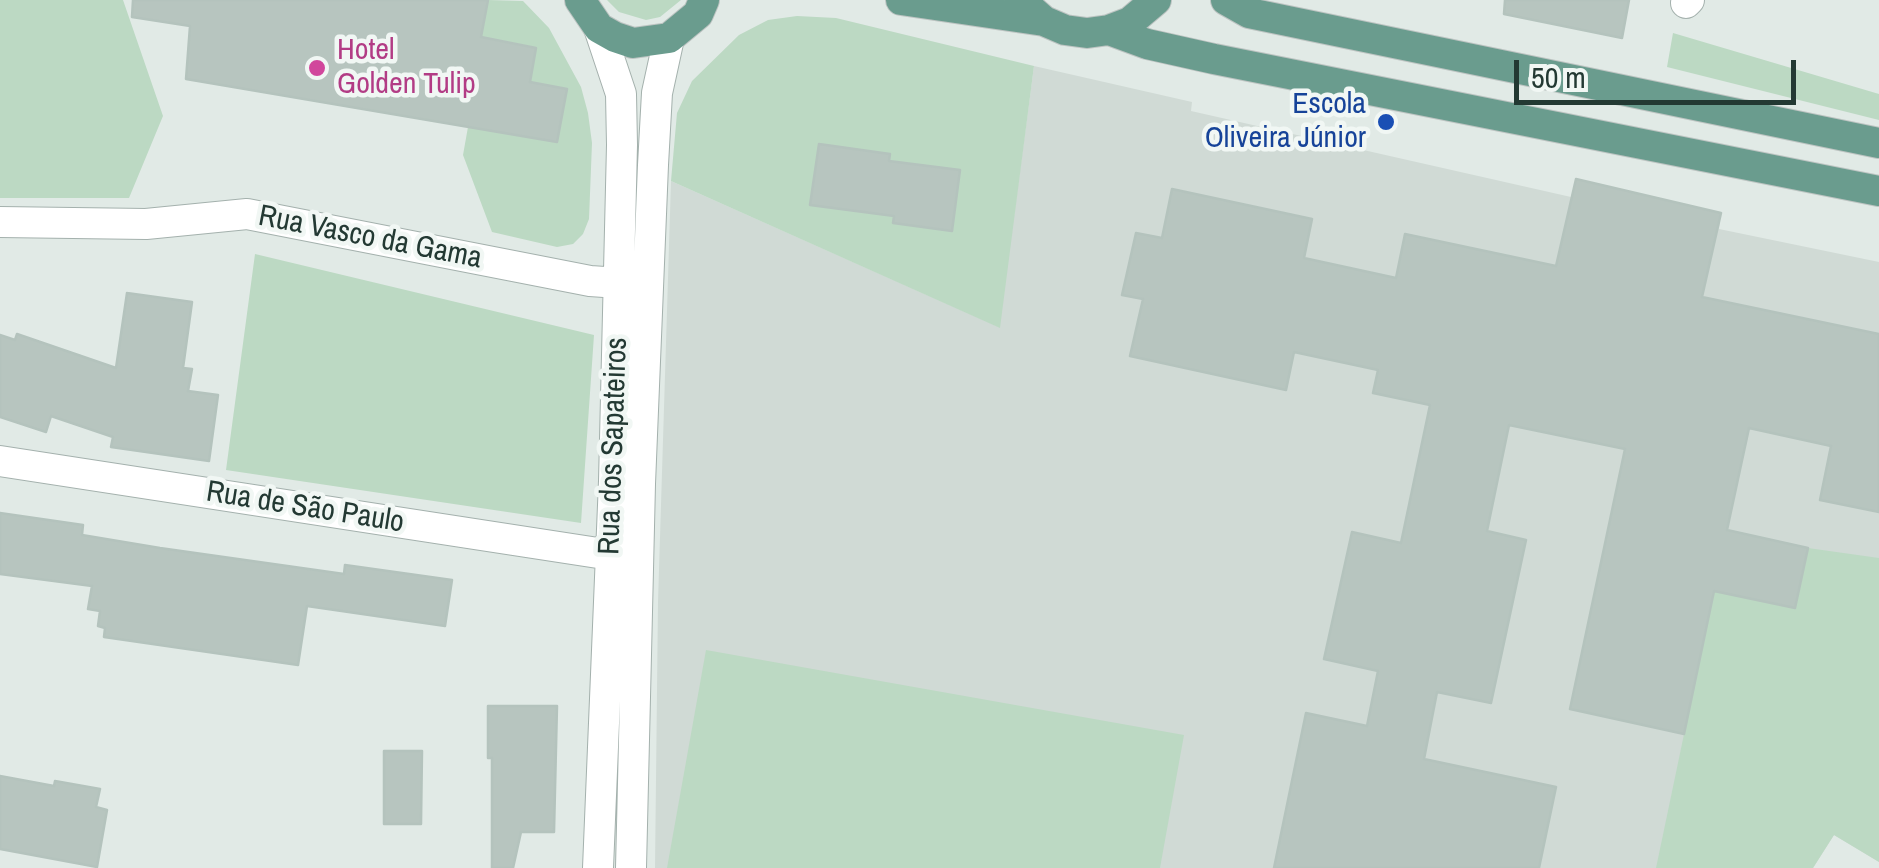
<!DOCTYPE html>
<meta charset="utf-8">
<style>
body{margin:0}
#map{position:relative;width:1879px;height:868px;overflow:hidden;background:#e1eae6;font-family:"Archivo Narrow",sans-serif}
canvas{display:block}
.scale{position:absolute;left:1514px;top:60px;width:282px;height:45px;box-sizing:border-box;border:5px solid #233933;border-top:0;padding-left:12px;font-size:30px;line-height:35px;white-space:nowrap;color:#233933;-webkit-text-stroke:8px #f1f7f4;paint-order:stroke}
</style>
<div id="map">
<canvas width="1879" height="868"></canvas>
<div class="scale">50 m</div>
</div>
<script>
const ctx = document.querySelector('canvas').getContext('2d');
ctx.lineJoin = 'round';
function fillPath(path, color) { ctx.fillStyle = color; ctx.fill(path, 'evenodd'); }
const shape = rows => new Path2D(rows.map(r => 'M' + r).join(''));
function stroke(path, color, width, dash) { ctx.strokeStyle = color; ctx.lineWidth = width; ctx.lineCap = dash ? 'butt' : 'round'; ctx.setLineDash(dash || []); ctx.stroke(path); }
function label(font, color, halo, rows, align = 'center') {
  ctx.font = font + ' "Archivo Narrow",sans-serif'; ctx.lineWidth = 9; ctx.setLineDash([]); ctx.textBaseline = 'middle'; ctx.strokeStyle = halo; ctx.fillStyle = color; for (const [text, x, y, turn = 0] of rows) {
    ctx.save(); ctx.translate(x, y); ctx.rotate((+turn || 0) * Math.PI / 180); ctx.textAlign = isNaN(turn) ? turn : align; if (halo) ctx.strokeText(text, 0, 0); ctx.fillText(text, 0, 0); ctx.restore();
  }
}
fillPath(shape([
 [1034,66,1192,102,1191,111,1571,197,1576,179,1721,213,1719,229,1879,262,1879,862,1834,835,1813,868,655,868,658,602,671,181,999,327]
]), '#d0dad5');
fillPath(shape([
 [0,0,123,0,163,116,129,198,0,198],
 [488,0,523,1,549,28,581,87,588,113,592,143,589,219,583,234,573,244,557,247,492,232,463,155,468,127,557,141,567,90,530,82,536,48,481,37],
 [607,0,681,0,660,17,646,20,619,12],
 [797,16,836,18,1034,66,1000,328,671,181,677,113,692,81,739,35,768,20],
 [1673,33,1879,94,1879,120,1667,67],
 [255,254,594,335,581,523,226,470],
 [1808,548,1879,558,1879,862,1834,835,1813,868,1656,868,1714,591,1795,608],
 [706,650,1184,735,1160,868,667,868]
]), '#bcd9c3');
const building = shape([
 [133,0,488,0,481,37,536,48,530,82,567,89,557,142,186,79,190,26,132,17,133,0],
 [1505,0,1629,0,1622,38,1504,14,1505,0],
 [819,144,890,154,889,161,960,170,952,231,893,223,894,216,810,205,819,144],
 [1576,179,1721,213,1702,297,1879,334,1879,512,1820,500,1831,446,1749,428,1727,530,1808,548,1795,608,1714,591,1684,734,1570,709,1625,449,1509,425,1487,531,1526,540,1491,703,1437,692,1424,759,1556,787,1539,868,1274,868,1306,713,1367,726,1378,671,1324,659,1352,532,1401,543,1430,405,1373,393,1378,370,1294,352,1286,390,1130,356,1143,299,1122,295,1136,233,1162,238,1172,189,1312,219,1304,258,1396,278,1405,234,1556,266,1576,179],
 [127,293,192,302,183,368,192,369,188,391,218,395,209,461,111,447,113,437,51,416,46,432,0,417,0,335,15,340,17,334,116,368,127,293],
 [0,513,83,525,82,535,160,548,344,574,345,565,452,580,445,626,307,606,298,665,104,637,105,628,98,626,100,611,88,609,92,586,0,574,0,513],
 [488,706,557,706,554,832,521,832,513,868,492,868,492,758,488,758,488,706],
 [384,751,422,751,421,824,384,824,384,751],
 [0,776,54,786,55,781,100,789,96,807,107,810,97,867,0,849,0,776]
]);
fillPath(building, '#b7c5bf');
stroke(building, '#b4c3bd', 2.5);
const minor = shape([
 [1686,3,1689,0],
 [0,222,146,224,247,214,590,281,619,283],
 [0,461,611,555],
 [598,868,614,481,622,145,621,94,599,28],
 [631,868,640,484,653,165,657,93,669,38]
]);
const major = shape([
 [580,0,599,28,615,37,633,43,669,38,698,14,704,0],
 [901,0,1044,21],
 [1020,0,1044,21,1065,30,1087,33,1109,30,1130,22,1156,0],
 [1226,0,1249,13,1879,143],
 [1109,30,1147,44,1214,59,1879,191]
]);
stroke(minor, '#a4b1ad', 32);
stroke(major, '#bdc4c2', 32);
stroke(minor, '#fff', 30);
stroke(major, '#6a9c8e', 30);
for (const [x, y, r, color] of [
 [317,68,10,"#d1479c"],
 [1386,122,10,"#1a4fb4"]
]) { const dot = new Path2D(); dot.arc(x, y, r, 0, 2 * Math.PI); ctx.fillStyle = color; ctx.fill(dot); stroke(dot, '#f1f7f4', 4); }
label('30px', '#b23c85', '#f1f7f4', [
 ["Hotel",337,51],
 ["Golden Tulip",337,85]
], 'left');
label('30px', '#164399', '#f1f7f4', [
 ["Escola",1366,105],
 ["Oliveira Júnior",1366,139]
], 'right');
label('30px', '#233933', '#f1f7f4', [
 ["Rua Vasco da Gama",370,238,11],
 ["Rua dos Sapateiros",614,446,-88],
 ["Rua de São Paulo",305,508,9]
]);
</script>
